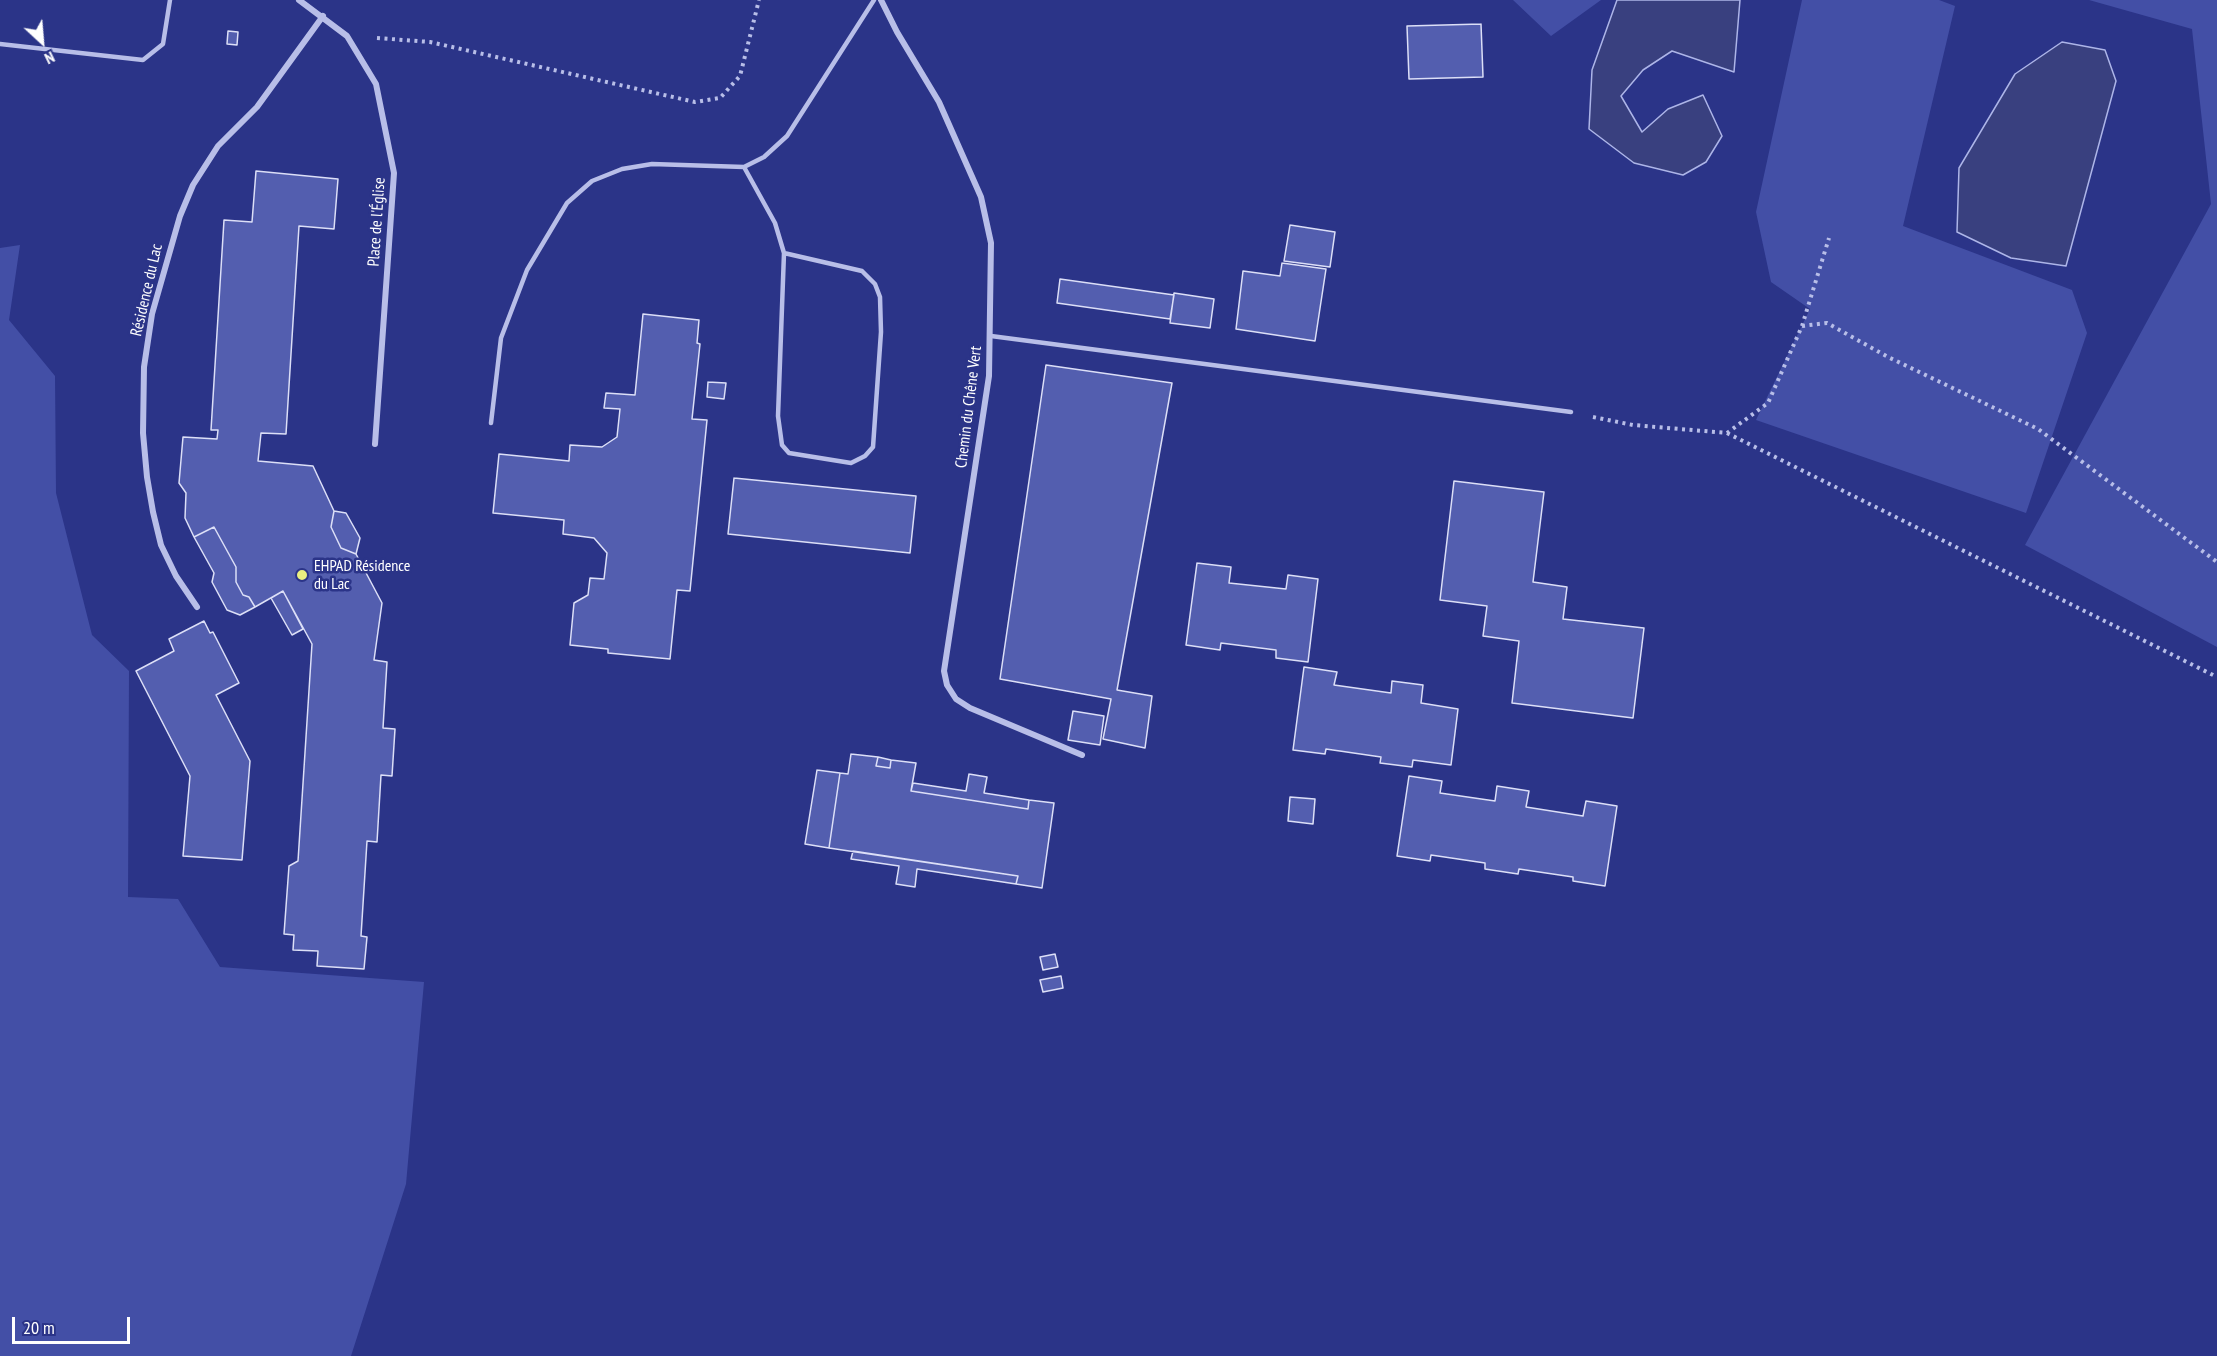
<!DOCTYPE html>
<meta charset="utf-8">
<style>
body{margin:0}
#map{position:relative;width:2217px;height:1356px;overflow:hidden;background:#2b3488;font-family:"PT Sans Narrow",sans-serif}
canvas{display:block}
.north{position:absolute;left:12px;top:12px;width:60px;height:60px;-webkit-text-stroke:4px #2b3488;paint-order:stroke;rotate:154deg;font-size:16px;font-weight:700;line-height:24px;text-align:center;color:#fff}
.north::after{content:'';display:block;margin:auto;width:21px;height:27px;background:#fff;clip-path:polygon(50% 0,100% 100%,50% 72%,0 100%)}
.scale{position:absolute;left:12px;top:1317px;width:118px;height:27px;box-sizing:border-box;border:3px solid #fff;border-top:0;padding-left:8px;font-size:18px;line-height:21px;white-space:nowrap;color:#fff;-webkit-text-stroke:4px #2b3488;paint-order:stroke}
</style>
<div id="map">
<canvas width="2217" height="1356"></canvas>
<div class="north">N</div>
<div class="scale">20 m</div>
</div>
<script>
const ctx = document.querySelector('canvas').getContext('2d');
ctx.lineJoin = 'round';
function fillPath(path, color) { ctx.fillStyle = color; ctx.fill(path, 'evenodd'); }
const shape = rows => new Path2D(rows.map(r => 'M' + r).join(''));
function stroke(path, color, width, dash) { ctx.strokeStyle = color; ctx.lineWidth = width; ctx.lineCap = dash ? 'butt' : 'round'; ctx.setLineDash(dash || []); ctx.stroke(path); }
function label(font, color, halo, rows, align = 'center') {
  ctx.font = font + ' "PT Sans Narrow",sans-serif'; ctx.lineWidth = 5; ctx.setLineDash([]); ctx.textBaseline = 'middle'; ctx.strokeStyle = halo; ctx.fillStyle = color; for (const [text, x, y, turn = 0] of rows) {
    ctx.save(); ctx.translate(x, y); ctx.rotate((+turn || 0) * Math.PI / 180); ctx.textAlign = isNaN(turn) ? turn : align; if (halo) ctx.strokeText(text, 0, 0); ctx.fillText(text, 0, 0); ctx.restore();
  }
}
fillPath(shape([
 [1513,0,1601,0,1551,36],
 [1802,0,1939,0,1955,6,1903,226,2072,290,2087,333,2026,513,1756,420,1810,309,1771,282,1756,212],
 [2089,0,2217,0,2217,647,2025,545,2211,204,2192,29],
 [20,245,9,320,55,376,56,493,92,635,129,671,128,897,178,899,220,967,424,982,406,1184,351,1356,0,1356,0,248]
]), '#434fa6');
const water = shape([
 [1617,0,1740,0,1734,72,1672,51,1643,70,1621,96,1642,132,1668,109,1703,95,1722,136,1706,162,1683,175,1634,163,1589,129,1592,70,1617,0],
 [2062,42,2105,50,2116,81,2066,266,2011,258,1957,232,1959,168,2015,74,2062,42]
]);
fillPath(water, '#39407f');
stroke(water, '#adb5e8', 1.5);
const building = shape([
 [1481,24,1483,77,1409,79,1407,26,1481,24],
 [228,31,238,32,237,45,227,44,228,31],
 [256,171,338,179,334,229,299,226,286,434,261,433,258,461,313,466,334,511,331,527,341,548,356,554,382,603,374,660,387,662,383,728,395,729,392,776,381,775,377,842,367,841,361,936,367,937,364,969,317,966,318,951,293,950,294,935,284,934,289,866,298,861,312,644,283,591,255,607,249,597,243,595,236,582,236,567,214,527,194,537,185,518,186,493,179,483,183,437,217,439,218,430,211,430,224,220,252,222,256,171],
 [1290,225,1335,232,1330,267,1284,261,1290,225],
 [1282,263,1326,269,1315,341,1236,329,1243,271,1280,276,1282,263],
 [1060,279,1174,295,1170,319,1057,303,1060,279],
 [1174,293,1214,299,1210,328,1170,323,1174,293],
 [643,314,699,320,697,343,700,344,692,419,707,420,690,591,677,590,670,659,608,653,608,649,570,645,574,603,588,595,590,578,604,579,607,553,594,538,563,534,564,520,493,513,499,454,569,461,570,445,602,447,617,437,620,409,604,408,606,393,635,395,643,314],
 [1046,365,1172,383,1117,690,1152,696,1145,748,1103,739,1111,699,1000,679,1046,365],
 [708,382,726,383,724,399,707,397,708,382],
 [734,478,916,496,910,553,728,534,734,478],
 [1454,481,1544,492,1533,582,1567,587,1563,619,1644,628,1633,718,1512,703,1519,641,1483,636,1487,606,1440,600,1454,481],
 [334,511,346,513,360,538,356,554,341,548,331,527,334,511],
 [214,527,236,567,236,582,243,595,249,597,255,607,240,615,227,610,212,582,214,573,194,537,214,527],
 [1197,563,1231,567,1229,583,1286,589,1288,575,1318,579,1308,662,1276,658,1276,650,1221,643,1220,650,1186,645,1197,563],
 [283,591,303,629,292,635,271,598,283,591],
 [204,621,210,633,213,632,239,683,216,695,250,761,242,860,183,856,190,776,136,671,174,651,169,639,204,621],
 [1304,667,1337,672,1334,685,1391,693,1392,681,1423,685,1421,703,1458,709,1451,765,1413,760,1412,767,1380,763,1381,757,1326,749,1325,754,1293,750,1304,667],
 [1073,711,1104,716,1100,745,1068,740,1073,711],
 [851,754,878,757,876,766,890,768,891,760,916,763,911,791,1028,809,1029,800,1054,803,1042,888,1016,884,1018,876,829,848,840,773,848,774,851,754],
 [878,757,891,760,890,768,876,766,878,757],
 [817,770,840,773,829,848,805,844,817,770],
 [969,774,987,777,984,793,1029,800,1028,809,911,791,913,783,966,791,969,774],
 [1409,776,1442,781,1440,793,1495,801,1497,786,1529,791,1526,807,1583,816,1586,801,1617,806,1605,886,1573,881,1573,877,1519,869,1518,874,1485,869,1485,863,1431,855,1430,861,1397,856,1409,776],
 [1290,797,1315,799,1313,824,1288,821,1290,797],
 [853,851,1018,876,1016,884,917,869,915,887,896,884,899,866,851,859,853,851],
 [1055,954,1058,967,1043,970,1040,957,1055,954],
 [1061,976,1063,988,1043,992,1040,980,1061,976]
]);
fillPath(building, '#535eaf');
stroke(building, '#dcdff7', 1.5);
stroke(shape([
 [377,38,430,42,695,102,720,98,740,76,759,0],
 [1802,326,1827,323,1888,357,2038,429,2217,562],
 [1593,417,1633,425,1727,433,1768,403,1802,326,1829,238],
 [1727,433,2217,677]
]), '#b8bee8', 4, [3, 4.5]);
stroke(shape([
 [0,44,143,60,163,44,170,0],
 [744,167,775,223,784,253,778,416,782,445,789,453,851,463,865,456,873,447,881,332,880,297,875,284,862,271,784,253],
 [991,336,1571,412],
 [491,423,501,338,527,270,567,203,592,181,622,169,652,164,744,167,764,157,787,136,874,0]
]), '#b8bee8', 4.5);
stroke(shape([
 [299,0,347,36,376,84,394,173,375,444],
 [881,0,897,32,939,102,981,197,991,243,989,376,944,671,947,685,956,699,970,708,1082,755],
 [197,607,176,576,161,545,153,512,147,477,143,433,144,367,152,314,180,216,193,185,218,146,257,107,323,16]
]), '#b8bee8', 6);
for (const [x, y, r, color] of [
 [302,575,6,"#e9ee80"]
]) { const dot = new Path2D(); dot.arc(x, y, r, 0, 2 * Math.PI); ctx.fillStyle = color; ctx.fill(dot); stroke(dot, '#2b3488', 2); }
label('16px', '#fff', '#2b3488', [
 ["Place de l'Église",377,222,-86],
 ["Résidence du Lac",147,290,-77],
 ["Chemin du Chêne Vert",969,407,-83]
]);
label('16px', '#fff', '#2b3488', [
 ["EHPAD Résidence",314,566],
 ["du Lac",314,584]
], 'left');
</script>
